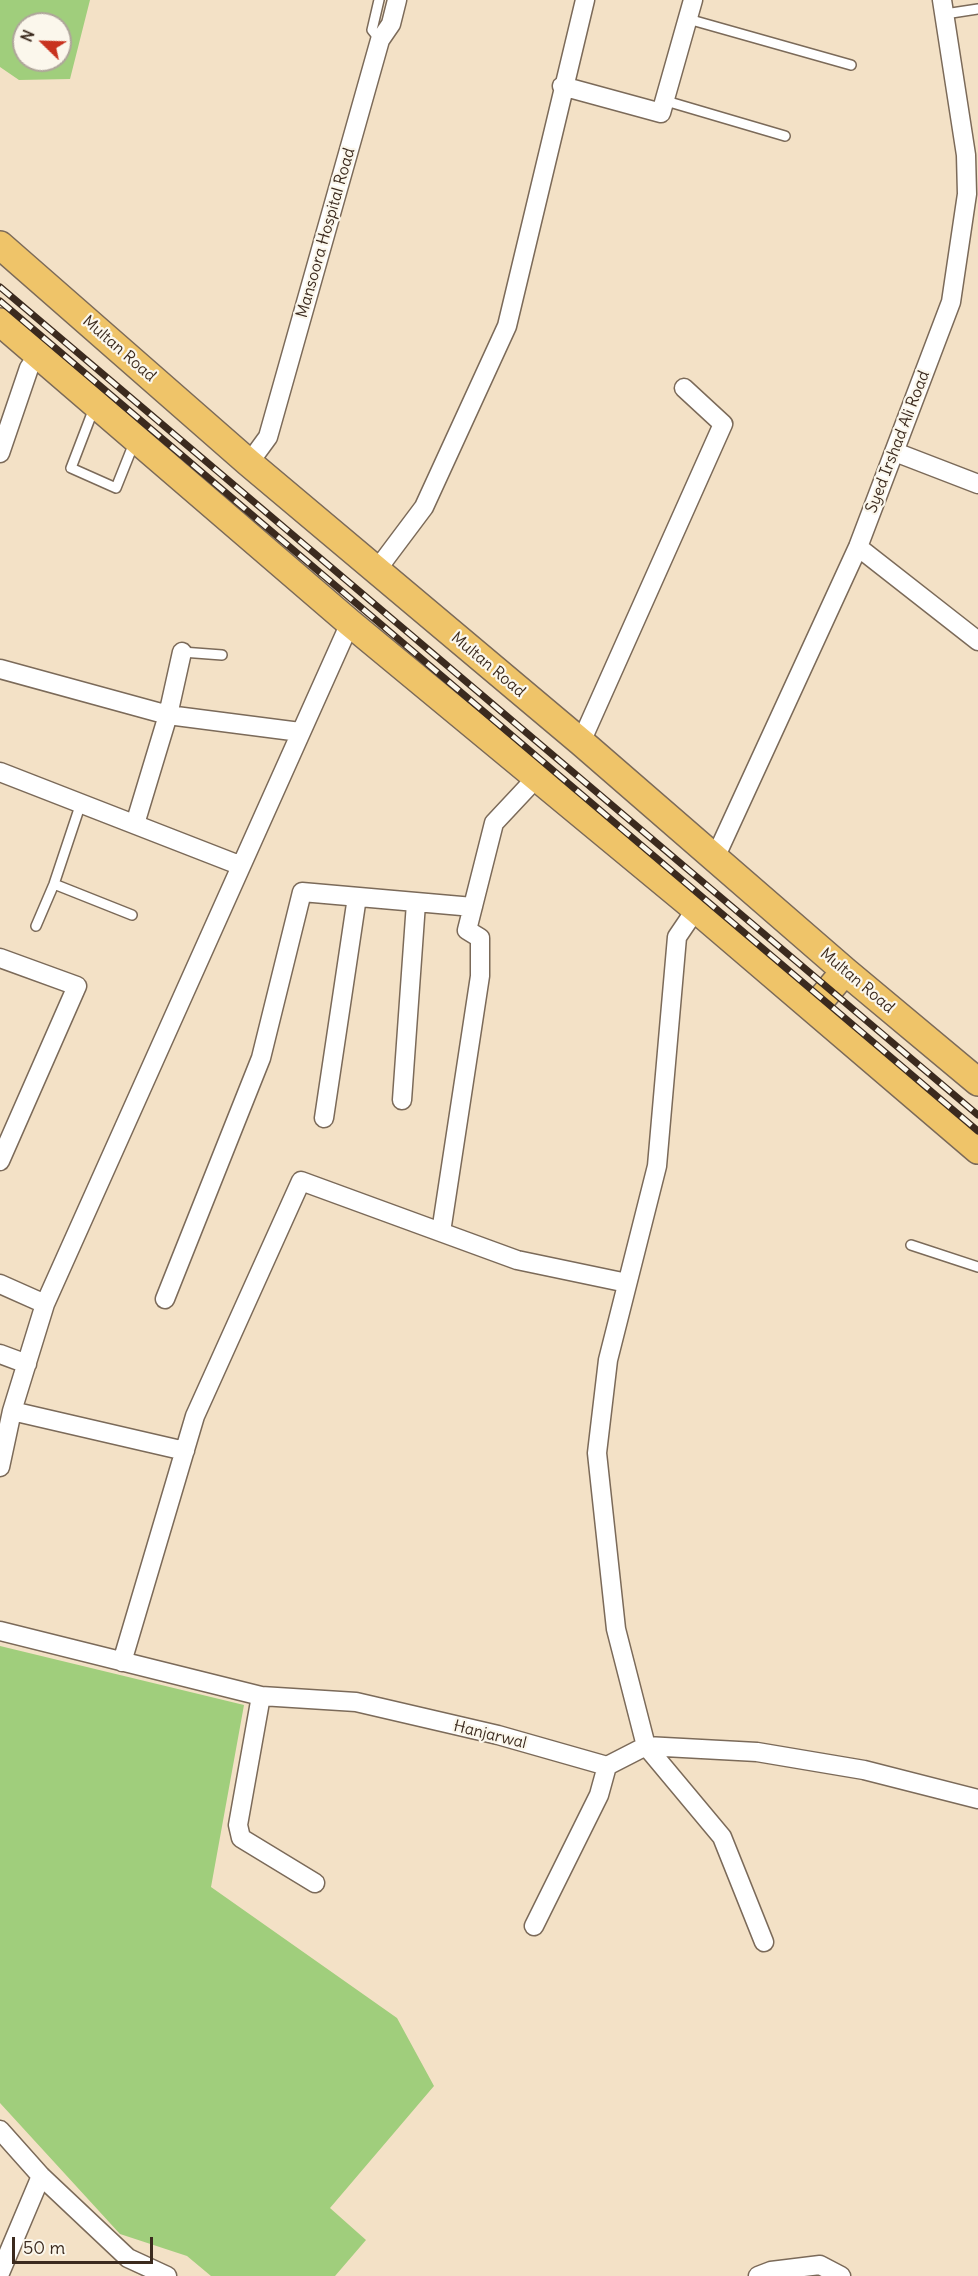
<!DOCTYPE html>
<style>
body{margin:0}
#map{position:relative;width:978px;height:2276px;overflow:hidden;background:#f3e1c6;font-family:Delius,sans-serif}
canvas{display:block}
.north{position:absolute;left:12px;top:12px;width:60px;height:60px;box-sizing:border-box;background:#fbf7ec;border:2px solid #aea59a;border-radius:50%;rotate:293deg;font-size:16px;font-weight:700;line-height:24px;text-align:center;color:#3b2a1e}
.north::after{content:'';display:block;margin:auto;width:21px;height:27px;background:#c8321e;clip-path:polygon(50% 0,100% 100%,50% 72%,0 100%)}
.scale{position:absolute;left:12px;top:2237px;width:141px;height:27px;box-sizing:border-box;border:3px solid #3b2a1e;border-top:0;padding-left:8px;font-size:18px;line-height:21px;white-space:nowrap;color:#3b2a1e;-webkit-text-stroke:4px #fbf7ec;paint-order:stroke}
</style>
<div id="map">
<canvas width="978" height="2276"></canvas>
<div class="north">N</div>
<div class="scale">50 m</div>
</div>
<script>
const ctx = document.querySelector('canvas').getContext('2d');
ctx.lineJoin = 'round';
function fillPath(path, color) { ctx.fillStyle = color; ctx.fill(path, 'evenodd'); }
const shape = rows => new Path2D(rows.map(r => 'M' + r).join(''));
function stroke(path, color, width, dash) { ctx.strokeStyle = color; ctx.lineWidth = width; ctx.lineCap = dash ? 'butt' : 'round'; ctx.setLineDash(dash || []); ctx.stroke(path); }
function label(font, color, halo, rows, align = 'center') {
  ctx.font = font + ' Delius,sans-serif'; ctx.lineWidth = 4.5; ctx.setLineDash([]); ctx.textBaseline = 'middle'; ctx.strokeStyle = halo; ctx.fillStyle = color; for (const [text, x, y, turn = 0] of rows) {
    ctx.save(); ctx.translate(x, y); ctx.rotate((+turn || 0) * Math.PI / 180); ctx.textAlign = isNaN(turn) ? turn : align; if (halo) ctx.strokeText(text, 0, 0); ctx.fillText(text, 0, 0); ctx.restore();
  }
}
fillPath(shape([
 [0,0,90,0,70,79,19,80,0,67],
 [24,24,60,24,60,60,24,60],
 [0,1646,244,1705,211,1887,397,2018,434,2086,330,2208,366,2240,335,2276,211,2276,187,2256,120,2234,0,2103]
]), '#a0ce7c');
const lane = shape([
 [379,0,372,30,380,40],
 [945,14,978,9],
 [688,19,851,65],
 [666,101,785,136],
 [94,408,71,468,116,488,134,443],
 [182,652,222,655],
 [54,884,132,915],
 [36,926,54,884,81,803],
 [911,1245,978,1267]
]);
const street = shape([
 [562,86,661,113,693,0],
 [895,452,978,484],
 [0,453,29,368,38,356],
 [249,463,268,437,380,40,391,24,397,0],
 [858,547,978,641],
 [376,571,424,507,507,326,585,0],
 [0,669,168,715,300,732],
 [581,742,723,424,684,388],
 [0,772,239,865],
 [135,824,168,715,182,652],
 [715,858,858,547,951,302,967,194,966,155,942,0],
 [696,909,677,937,657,1166,608,1360,597,1453,616,1629,646,1746,722,1837,764,1942],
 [0,958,77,986,0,1161],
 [402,1100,416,903],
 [324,1118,357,897],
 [441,1232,480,976,480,938,467,930,494,823,538,776],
 [0,1284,45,1304],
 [165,1299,261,1058,302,892,473,907],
 [0,1354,27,1364],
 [12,1411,185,1451],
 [0,1467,12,1411,45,1304,350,623],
 [0,1631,261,1696,356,1702,498,1735,607,1766,646,1746,757,1752,864,1770,978,1799],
 [122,1662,195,1416,301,1181,517,1260,627,1283],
 [261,1696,238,1825,241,1838,315,1883],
 [534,1926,599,1795,607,1766],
 [0,2130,41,2176,128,2258,167,2276],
 [0,2273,41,2176],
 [758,2276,771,2271,820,2265,841,2276]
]);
const primary = shape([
 [0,245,249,463,581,742,845,971,978,1082],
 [0,322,350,623,696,909,978,1150],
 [814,1008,845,971]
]);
stroke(lane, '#7b6a59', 12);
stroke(street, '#7b6a59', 21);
stroke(primary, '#7b6a59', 30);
stroke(lane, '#fff', 9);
stroke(street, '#fff', 18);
stroke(primary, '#efc469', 27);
const rail = shape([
 [0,287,978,1115],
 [0,301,978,1131]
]);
stroke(rail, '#3b2a1e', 7);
stroke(rail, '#fbf7ec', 4.5, [14]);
label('16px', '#3b2a1e', '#fbf7ec', [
 ["Mansoora Hospital Road",326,233,-74],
 ["Multan Road",119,349,41],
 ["Syed Irshad Ali Road",898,442,-69],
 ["Multan Road",488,665,40],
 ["Multan Road",857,981,40],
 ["Hanjarwal",490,1735,14]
]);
</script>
